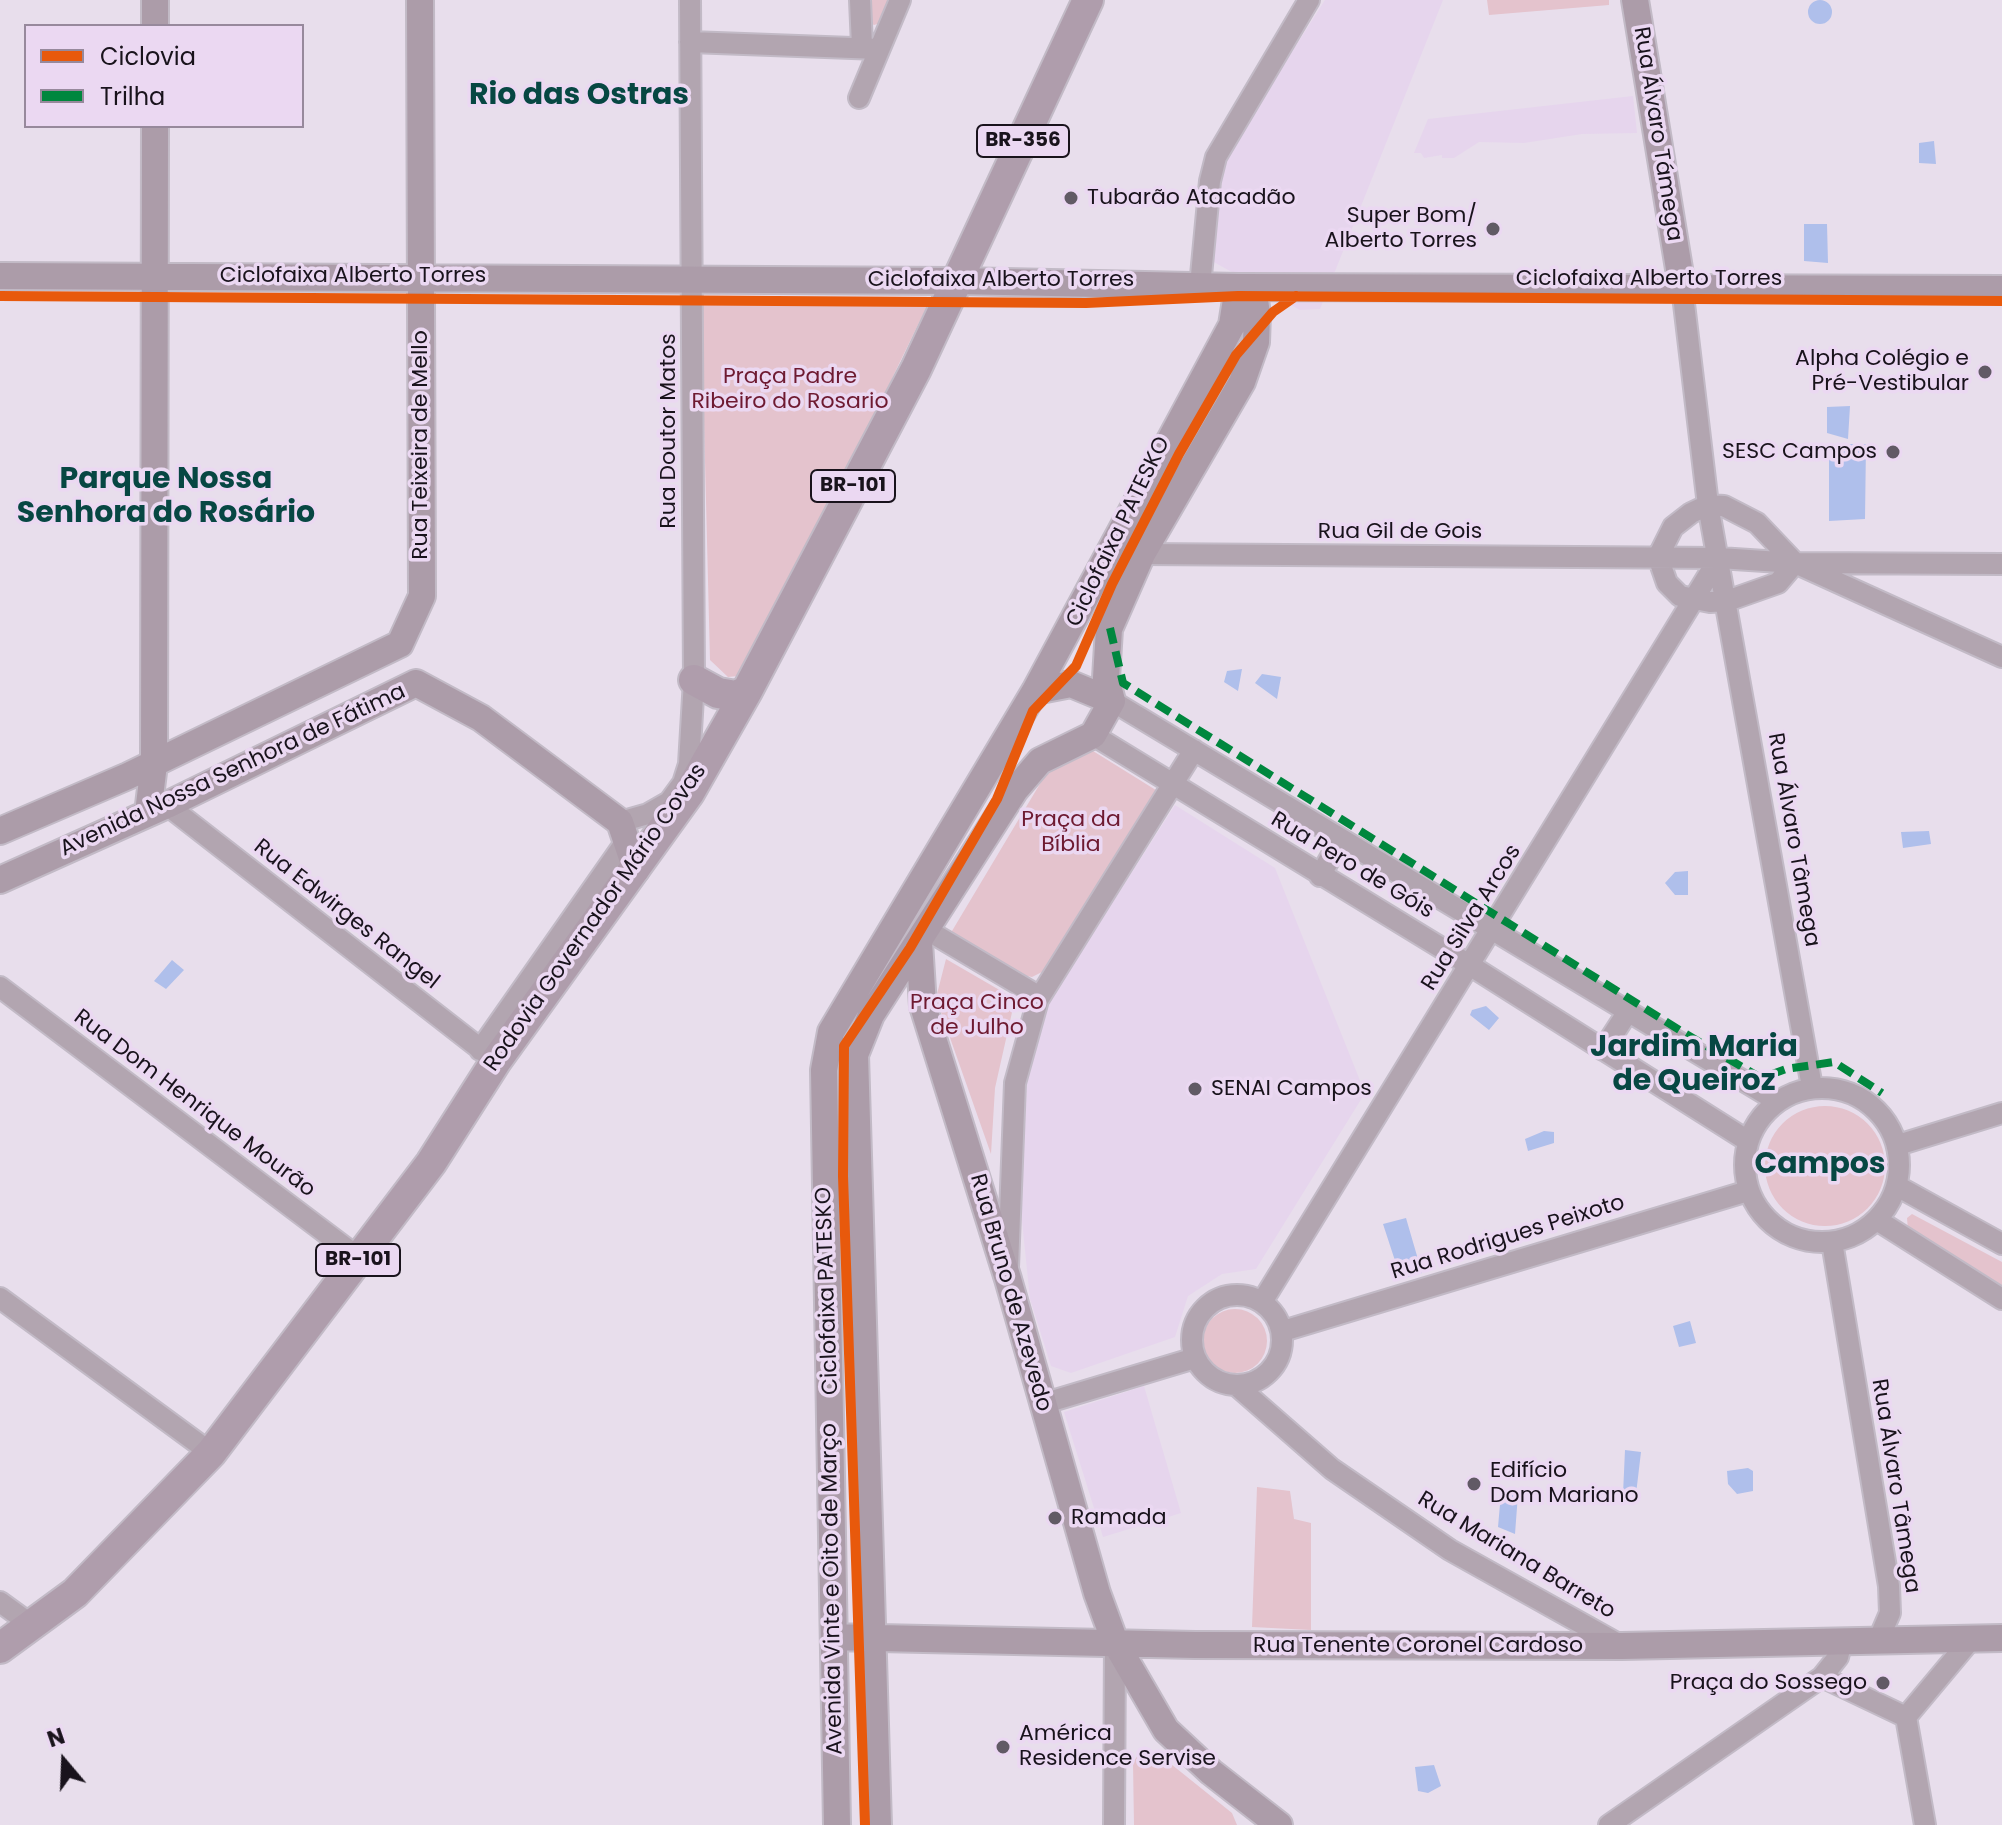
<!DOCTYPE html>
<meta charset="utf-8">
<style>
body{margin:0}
#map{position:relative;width:2002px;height:1825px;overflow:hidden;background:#e8deec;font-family:Poppins,sans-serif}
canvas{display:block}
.legend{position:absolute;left:24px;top:24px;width:280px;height:104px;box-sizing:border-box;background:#ebd8f2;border:2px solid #97899c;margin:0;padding:10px 14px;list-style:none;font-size:24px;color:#19131c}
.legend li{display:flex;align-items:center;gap:16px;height:40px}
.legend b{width:40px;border:2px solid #97899c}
.north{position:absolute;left:24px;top:1721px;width:80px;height:80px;-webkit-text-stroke:6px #ebd8f2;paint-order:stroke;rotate:341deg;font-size:22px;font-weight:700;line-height:32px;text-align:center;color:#19131c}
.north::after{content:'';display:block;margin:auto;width:28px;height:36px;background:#19131c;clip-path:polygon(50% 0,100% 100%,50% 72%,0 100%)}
</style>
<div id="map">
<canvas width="2002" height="1825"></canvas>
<ul class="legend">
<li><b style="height:10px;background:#e8590c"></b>Ciclovia</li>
<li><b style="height:10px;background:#00873e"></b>Trilha</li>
</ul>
<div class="north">N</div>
</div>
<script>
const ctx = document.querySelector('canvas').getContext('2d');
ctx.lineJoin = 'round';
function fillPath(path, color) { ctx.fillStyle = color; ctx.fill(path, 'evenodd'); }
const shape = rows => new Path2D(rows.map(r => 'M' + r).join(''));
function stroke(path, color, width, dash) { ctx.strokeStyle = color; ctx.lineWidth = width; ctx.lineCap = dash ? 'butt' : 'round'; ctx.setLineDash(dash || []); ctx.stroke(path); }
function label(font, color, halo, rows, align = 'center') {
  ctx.font = font + ' Poppins,sans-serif'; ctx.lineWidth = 7; ctx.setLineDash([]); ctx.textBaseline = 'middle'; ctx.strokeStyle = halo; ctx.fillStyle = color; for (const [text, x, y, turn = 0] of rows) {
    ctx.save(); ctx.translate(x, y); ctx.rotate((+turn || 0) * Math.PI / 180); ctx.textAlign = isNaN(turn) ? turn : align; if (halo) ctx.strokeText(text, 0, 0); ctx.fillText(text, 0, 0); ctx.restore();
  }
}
fillPath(shape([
 [1325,0,1443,0,1320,309,1300,310,1212,261,1225,157],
 [1633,96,1637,133,1582,134,1524,143,1479,142,1454,158,1442,158,1442,155,1424,158,1421,153,1414,153,1428,119],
 [1175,805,1275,868,1365,1093,1256,1269,1222,1274,1188,1296,1175,1337,1071,1373,1051,1366,1030,1299,1021,1211,1027,1084,1048,1003],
 [1144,1386,1181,1513,1103,1537,1064,1412]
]), '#e6d5ed');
fillPath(shape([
 [864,0,899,0,890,20,874,25,864,18],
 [1487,0,1609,0,1609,5,1489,15],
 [930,300,748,675,728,677,710,660,701,302],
 [1093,751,1159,792,1046,970,1032,977,1017,974,949,936,1044,777,1067,759],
 [946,959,1015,999,995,1088,991,1154,936,998],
 '1765 1166a60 60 0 1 1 120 0a60 60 0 1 1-120 0Z',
 [1912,1214,2002,1262,2002,1292,1908,1230,1907,1218],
 '1203 1341a32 32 0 1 1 64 0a32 32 0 1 1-64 0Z',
 [1257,1487,1290,1491,1294,1519,1311,1523,1311,1630,1252,1627],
 [1156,1752,1232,1813,1237,1825,1134,1825,1133,1763,1139,1753]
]), '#e4c3cd');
fillPath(shape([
 '1808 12a12 12 0 1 1 24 0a12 12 0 1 1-24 0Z',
 [1934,141,1936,164,1919,163,1919,143],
 [1804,224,1827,224,1828,263,1804,261],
 [1850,406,1848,439,1827,433,1827,407],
 [1829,444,1866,444,1865,519,1829,521],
 [1242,669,1238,691,1224,682,1227,671],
 [1262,674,1281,677,1277,699,1255,683],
 [1929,831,1931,844,1903,848,1901,832],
 [1688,871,1688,895,1675,895,1665,883,1675,872],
 [172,960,184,970,166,989,154,981],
 [1486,1006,1499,1018,1489,1030,1470,1015,1472,1010],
 [1544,1131,1554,1132,1554,1143,1528,1151,1525,1139],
 [1406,1218,1422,1273,1401,1279,1383,1224],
 [1690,1321,1696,1343,1679,1347,1673,1326],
 [1625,1450,1641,1452,1636,1494,1623,1494],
 [1748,1468,1753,1471,1753,1491,1737,1494,1728,1484,1727,1471],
 [1501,1493,1518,1494,1515,1534,1498,1527],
 [1434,1765,1441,1786,1428,1793,1418,1791,1415,1767]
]), '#afbfeb');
const minor = shape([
 [860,0,862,46],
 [690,42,879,49],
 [859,98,900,0],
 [1200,286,1210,181,1216,157,1309,0],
 [1682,287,1708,505,1812,1087],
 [1142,554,1719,558,1795,563,2002,564],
 [1658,557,1673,527,1691,513,1708,505,1724,506,1757,523,1795,563,2002,657],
 [1658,557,1667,583,1680,596,1710,602,1727,601,1778,583,1795,563],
 [1112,701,1777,1101],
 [1093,735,1471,966,1748,1141],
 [167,805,496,1061],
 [620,822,648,814,669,802,683,783,689,764,694,680,690,0],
 [1320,876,1341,839],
 [927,930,1040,997],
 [0,987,359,1258],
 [480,1050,627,840],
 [1603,1050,1627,1013],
 '1745 1165a77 77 0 1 1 154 0a77 77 0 1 1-154 0Z',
 [1898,1145,2002,1113],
 [1897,1186,2002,1244],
 [1877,1220,2002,1299],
 [1832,1242,1889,1586,1890,1613,1878,1641],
 [1008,1267,1015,1083,1038,1000,1194,750],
 '1192 1340a45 45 0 1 1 90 0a45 45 0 1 1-90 0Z',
 [0,1298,211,1453],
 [1262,1302,1719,558],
 [1283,1331,1748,1191],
 [1237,1386,1332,1469,1450,1550,1620,1645],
 [1042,1404,1195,1358],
 [0,1602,33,1626],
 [1822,1677,1906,1717],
 [1114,1825,1115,1642],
 [1609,1825,1822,1677,1838,1657,1842,1641],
 [1925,1825,1906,1717,1972,1638]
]);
const major = shape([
 [155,0,155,26],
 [1635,0,1682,287],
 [0,276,958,281,1238,287,2002,289],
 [400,644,422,596,420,0],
 [416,683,481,718,620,822,636,870],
 [1035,691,1071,684,1112,701],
 [148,813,154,764,155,126],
 [0,831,128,776,400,644],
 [0,880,167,805,416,683],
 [919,942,923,1006,1008,1279,1097,1593,1115,1642,1166,1730,1211,1772,1279,1825],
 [834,1637,1195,1645,1622,1646,2002,1638],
 [837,1825,824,1070,831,1032,1035,691,1232,325,1238,287],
 [878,1825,855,1055,871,1015,1015,790,1040,761,1093,735,1112,701,1106,678,1109,629,1142,554,1242,382,1256,342,1257,314,1253,287]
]);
const highway = shape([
 [694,680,718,693,736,696,747,691],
 [0,1648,75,1593,211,1453,431,1163,496,1061,689,793,747,691,916,369,1088,0]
]);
stroke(minor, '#c2bac6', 24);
stroke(major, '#c2bac6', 30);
stroke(highway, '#c2bac6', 34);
stroke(minor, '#b2a5b0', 20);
stroke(major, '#ac9ca9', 26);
stroke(highway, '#af9dac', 30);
stroke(shape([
 [1110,628,1123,683,1686,1034,1761,1078,1786,1069,1834,1062,1882,1093]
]), '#00873e', 8, [16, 8]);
stroke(shape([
 [0,296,1086,303,1238,296,2002,301],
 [865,1825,843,1176,844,1046,910,948,997,799,1033,711,1076,666,1112,584,1179,454,1236,355,1273,312,1296,296]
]), '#e8590c', 10);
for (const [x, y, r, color] of [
 [1071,198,8,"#615a65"],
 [1493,229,8,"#615a65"],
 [1985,372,8,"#615a65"],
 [1893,452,8,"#615a65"],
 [1195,1089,8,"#615a65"],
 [1474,1484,8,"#615a65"],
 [1055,1518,8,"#615a65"],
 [1883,1683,8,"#615a65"],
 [1003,1747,8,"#615a65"]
]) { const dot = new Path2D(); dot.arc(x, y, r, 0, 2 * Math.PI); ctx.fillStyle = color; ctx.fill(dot); stroke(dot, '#ebd8f2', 3); }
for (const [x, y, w] of [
 [1023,141,92],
 [853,486,84],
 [358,1260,84]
]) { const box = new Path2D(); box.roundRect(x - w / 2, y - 16, w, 32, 6); ctx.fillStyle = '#ebd8f2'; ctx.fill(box); stroke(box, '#19131c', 2); }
label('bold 20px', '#19131c', null, [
 ["BR-356",1023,141],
 ["BR-101",853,486],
 ["BR-101",358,1260]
]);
label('22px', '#19131c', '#ebd8f2', [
 ["Rua Álvaro Támega",1657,134,81],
 ["Ciclofaixa Alberto Torres",353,276],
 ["Ciclofaixa Alberto Torres",1649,279],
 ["Ciclofaixa Alberto Torres",1001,280],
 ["Rua Doutor Matos",669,431,-90],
 ["Rua Teixeira de Mello",421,445,-90],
 ["Ciclofaixa PATESKO",1119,532,-64],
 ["Rua Gil de Gois",1400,532],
 ["Avenida Nossa Senhora de Fátima",233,771,-25],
 ["Rua Álvaro Tâmega",1793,840,80],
 ["Rua Pero de Góis",1352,866,31],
 ["Rua Edwirges Rangel",346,915,38],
 ["Rodovia Governador Mário Covas",596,918,-55],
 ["Rua Silva Arcos",1472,918,-58],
 ["Rua Dom Henrique Mourão",194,1104,37],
 ["Rua Rodrigues Peixoto",1508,1238,-17],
 ["Ciclofaixa PATESKO",828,1291,-92],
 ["Rua Bruno de Azevedo",1010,1293,74],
 ["Rua Álvaro Tâmega",1895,1486,81],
 ["Rua Mariana Barreto",1516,1556,31],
 ["Avenida Vinte e Oito de Março",833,1589,-91],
 ["Rua Tenente Coronel Cardoso",1418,1646]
]);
label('22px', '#19131c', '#ebd8f2', [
 ["Tubarão Atacadão",1087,198],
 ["Super Bom/",1477,216,"right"],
 ["Alberto Torres",1477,241,"right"],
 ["Alpha Colégio e",1969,359,"right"],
 ["Pré-Vestibular",1969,384,"right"],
 ["SESC Campos",1877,452,"right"],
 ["SENAI Campos",1211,1089],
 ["Edifício",1490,1471],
 ["Dom Mariano",1490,1496],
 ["Ramada",1071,1518],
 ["Praça do Sossego",1867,1683,"right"],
 ["América",1019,1734],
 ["Residence Servise",1019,1759]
], 'left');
label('22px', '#6e1a31', '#ebd8f2', [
 ["Praça Padre",790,377],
 ["Ribeiro do Rosario",790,402],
 ["Praça da",1071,820],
 ["Bíblia",1071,845],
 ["Praça Cinco",977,1003],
 ["de Julho",977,1028]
]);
label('bold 30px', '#074743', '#ebd8f2', [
 ["Rio das Ostras",579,96],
 ["Parque Nossa",166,480],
 ["Senhora do Rosário",166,514],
 ["Jardim Maria",1694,1048],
 ["de Queiroz",1694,1082],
 ["Campos",1820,1165]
]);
</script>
